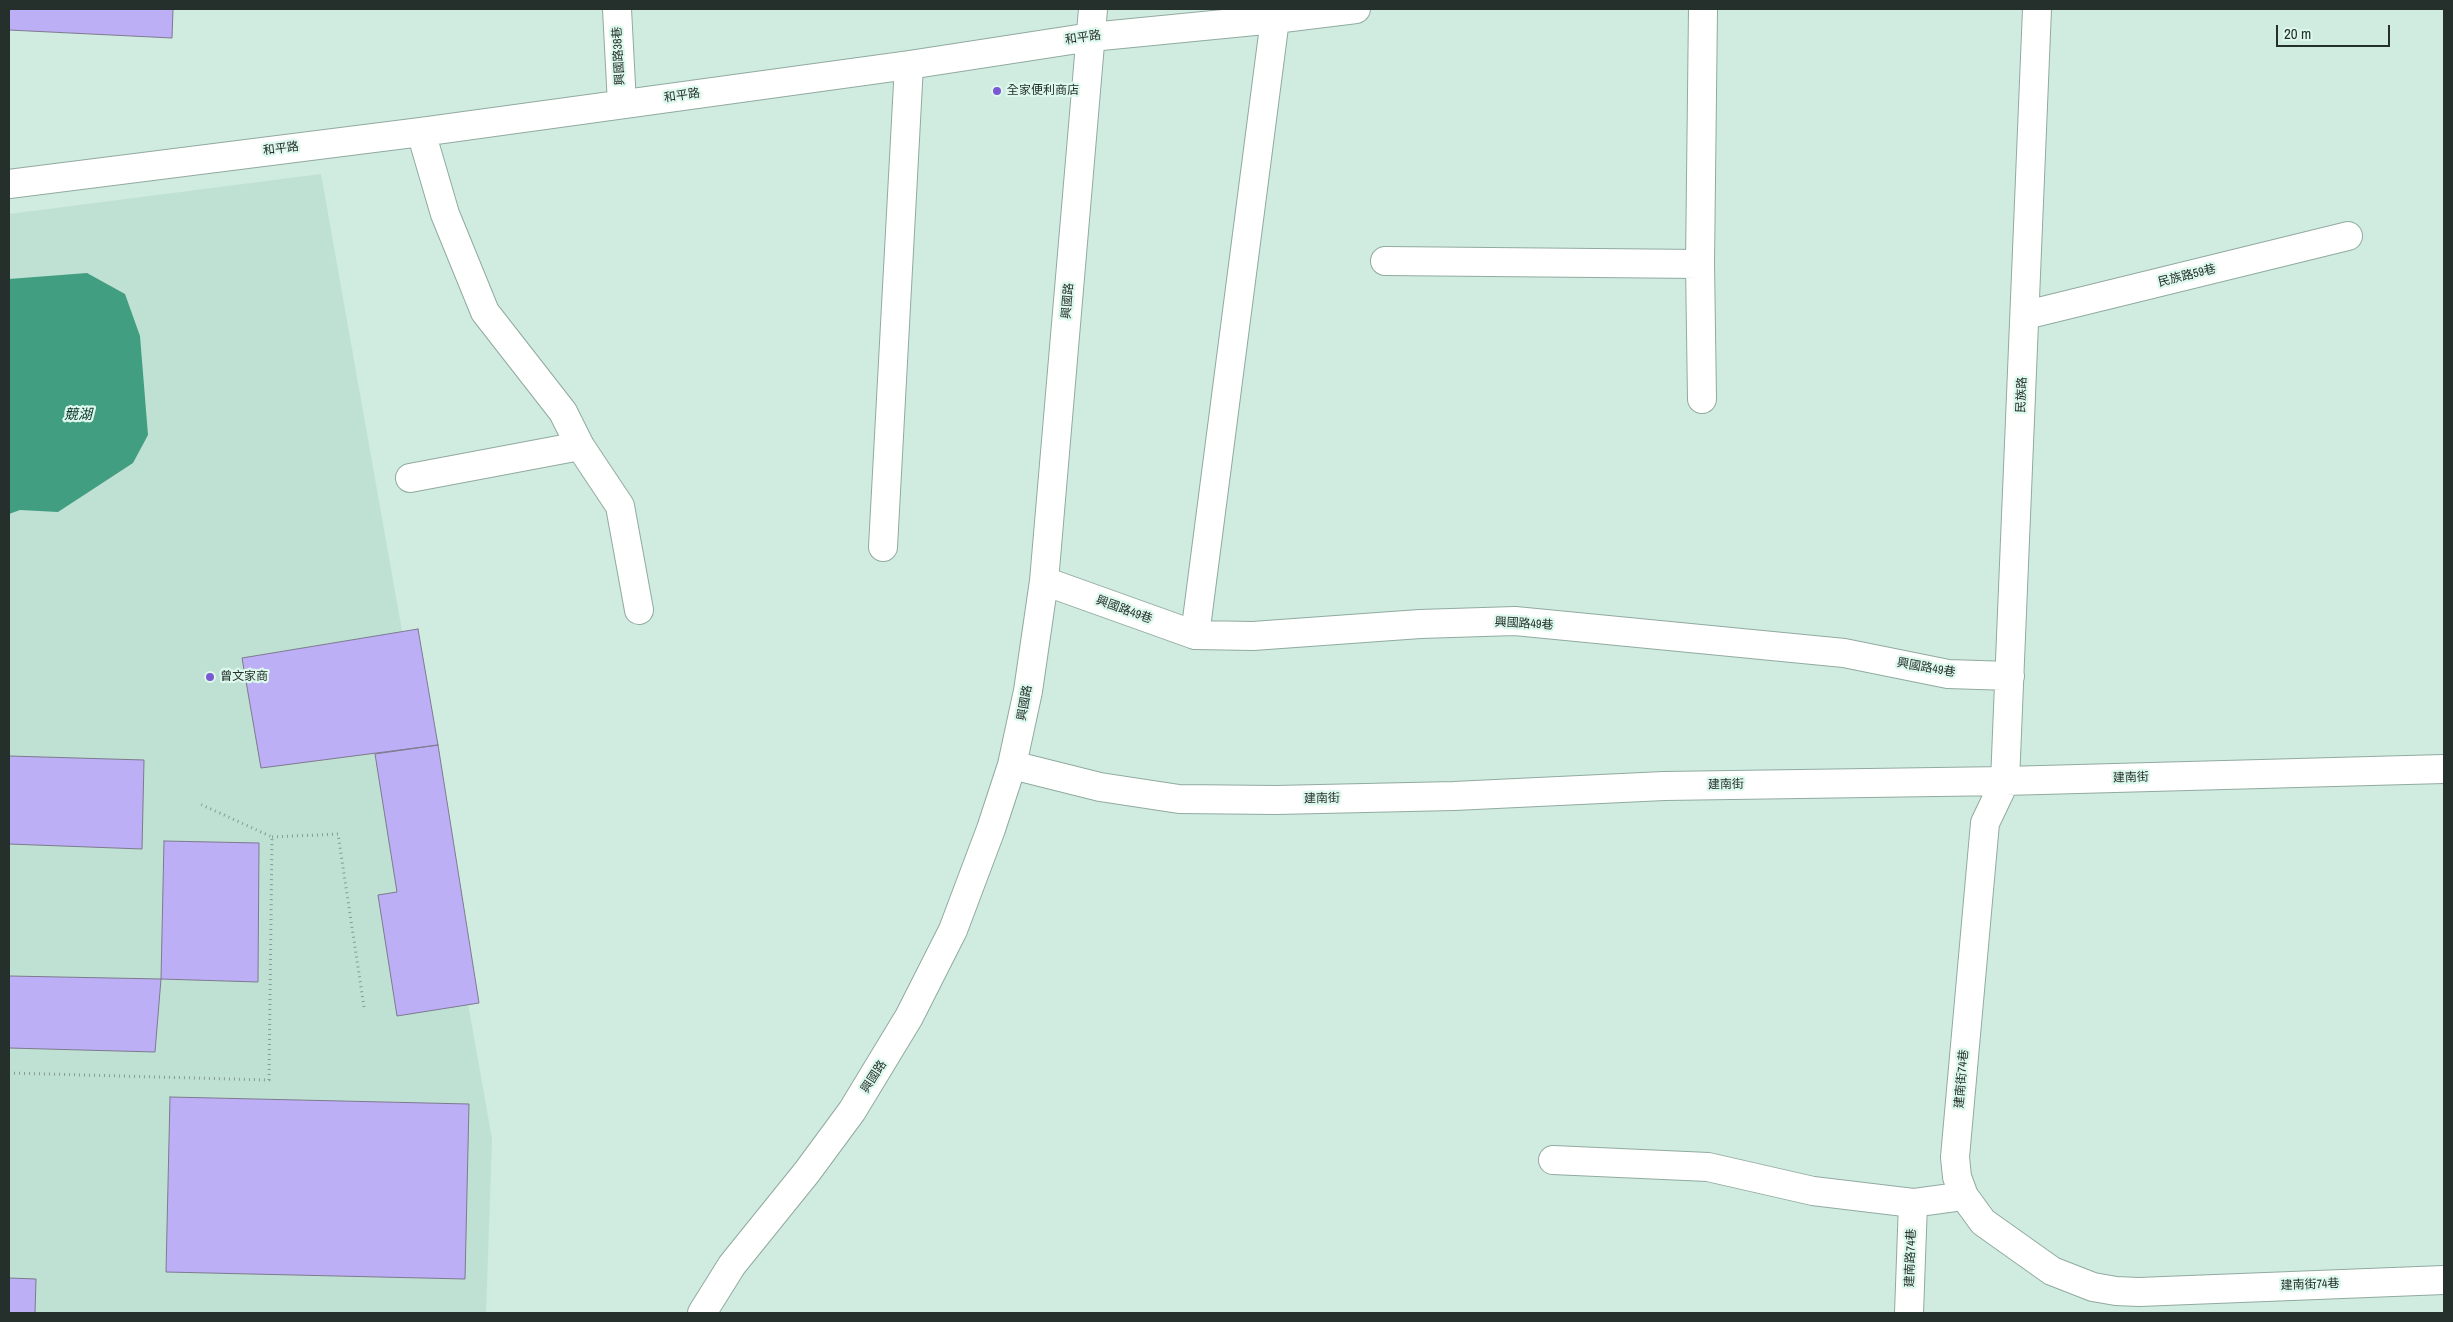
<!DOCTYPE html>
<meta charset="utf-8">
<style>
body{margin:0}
#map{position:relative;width:2453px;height:1322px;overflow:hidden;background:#d0ebe0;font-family:"Archivo Narrow",sans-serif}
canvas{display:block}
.frame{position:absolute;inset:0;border:10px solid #252f2b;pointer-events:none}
.scale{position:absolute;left:2276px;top:25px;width:114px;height:22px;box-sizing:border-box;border:2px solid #252f2b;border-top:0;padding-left:6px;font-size:15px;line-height:18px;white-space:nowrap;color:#252f2b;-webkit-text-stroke:4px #ddf8ed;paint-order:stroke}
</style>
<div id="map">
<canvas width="2453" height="1322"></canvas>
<div class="frame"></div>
<div class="scale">20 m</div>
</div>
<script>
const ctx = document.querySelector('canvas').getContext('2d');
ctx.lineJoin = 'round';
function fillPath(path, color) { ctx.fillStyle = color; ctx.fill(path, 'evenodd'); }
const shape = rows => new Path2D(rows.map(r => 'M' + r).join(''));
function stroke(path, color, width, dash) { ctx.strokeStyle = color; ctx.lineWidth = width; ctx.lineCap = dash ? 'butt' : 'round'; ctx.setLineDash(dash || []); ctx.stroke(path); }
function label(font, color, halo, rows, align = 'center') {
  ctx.font = font + ' "Archivo Narrow","Noto Sans TC",sans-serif'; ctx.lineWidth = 4.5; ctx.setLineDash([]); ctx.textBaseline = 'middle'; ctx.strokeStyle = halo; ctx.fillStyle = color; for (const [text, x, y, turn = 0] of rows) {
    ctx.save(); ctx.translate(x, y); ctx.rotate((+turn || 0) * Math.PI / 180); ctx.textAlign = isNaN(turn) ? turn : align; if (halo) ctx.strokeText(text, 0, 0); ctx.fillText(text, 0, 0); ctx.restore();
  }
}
fillPath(shape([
 [321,174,492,1139,486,1313,9,1313,9,214]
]), '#bee1d3');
fillPath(shape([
 [87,273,125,294,140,336,148,435,133,463,58,512,20,510,9,514,9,279]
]), '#429e81');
const building = shape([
 [9,9,173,9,172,38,9,30,9,9],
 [418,629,438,745,261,768,242,658,418,629],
 [438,745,479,1003,397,1016,378,895,397,892,375,754,438,745],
 [9,756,144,760,142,849,9,844,9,756],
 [164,841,259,843,258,982,161,979,164,841],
 [9,976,161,979,155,1052,9,1048,9,976],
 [170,1097,469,1104,465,1279,166,1272,170,1097],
 [9,1278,36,1279,35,1313,9,1313,9,1278]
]);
fillPath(building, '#bcaff5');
stroke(building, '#7e7a8f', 1);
const minor = shape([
 [617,9,622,104],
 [2037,9,2005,781,1985,823,1955,1157,1957,1177,1964,1196,1983,1222,2052,1271,2093,1287,2116,1291,2139,1292,2444,1280],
 [421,132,445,214,485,312,563,412,580,446,620,506,639,610],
 [9,184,421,132,909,65,1091,37,1275,19,1356,9],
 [1385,261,1700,264],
 [2026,315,2348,236],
 [1702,399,1700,264,1703,9],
 [410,478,580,446],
 [883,547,909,65],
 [1044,581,1195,635,1253,636,1420,624,1515,621,1844,653,1948,674,2010,676],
 [1195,635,1275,19],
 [1012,765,1100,787,1179,799,1276,800,1454,796,1664,786,2005,781,2444,769],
 [1553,1160,1708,1167,1813,1191,1913,1203,1964,1196],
 [702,1313,732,1265,807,1172,852,1111,909,1017,953,930,991,829,1012,765,1028,691,1044,581,1093,9],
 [1909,1313,1913,1203]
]);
stroke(minor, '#91aaa0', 30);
stroke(shape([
 [272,837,338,834,364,1007],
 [9,1073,269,1080,272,837,200,804]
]), '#879b93', 3, [1, 4]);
stroke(minor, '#fff', 28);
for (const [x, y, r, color] of [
 [997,91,5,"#7b59d3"],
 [210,677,5,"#7b59d3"]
]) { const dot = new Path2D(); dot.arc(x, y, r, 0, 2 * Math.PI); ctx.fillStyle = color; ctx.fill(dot); stroke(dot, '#ddf8ed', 2); }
label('12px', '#252f2b', '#ddf8ed', [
 ["和平路",1083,38,-8],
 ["興國路38巷",619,56,-93],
 ["和平路",682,96,-8],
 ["和平路",281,149,-7],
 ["民族路59巷",2187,276,-14],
 ["興國路",1068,301,-85],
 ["民族路",2022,395,-88],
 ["興國路49巷",1124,610,20],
 ["興國路49巷",1524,624,3],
 ["興國路49巷",1926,668,10],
 ["興國路",1025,703,-80],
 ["建南街",2131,778,-2],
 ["建南街",1726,785,-1],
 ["建南街",1322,799,-1],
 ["興國路",874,1077,-57],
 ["建南街74巷",1962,1079,-85],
 ["建南路74巷",1911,1258,-88],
 ["建南街74巷",2310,1285,-2]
]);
label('12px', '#252f2b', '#ddf8ed', [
 ["全家便利商店",1007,91],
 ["曾文家商",220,677]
], 'left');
label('italic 14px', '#083327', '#ddf8ed', [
 ["競湖",78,415]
]);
</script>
